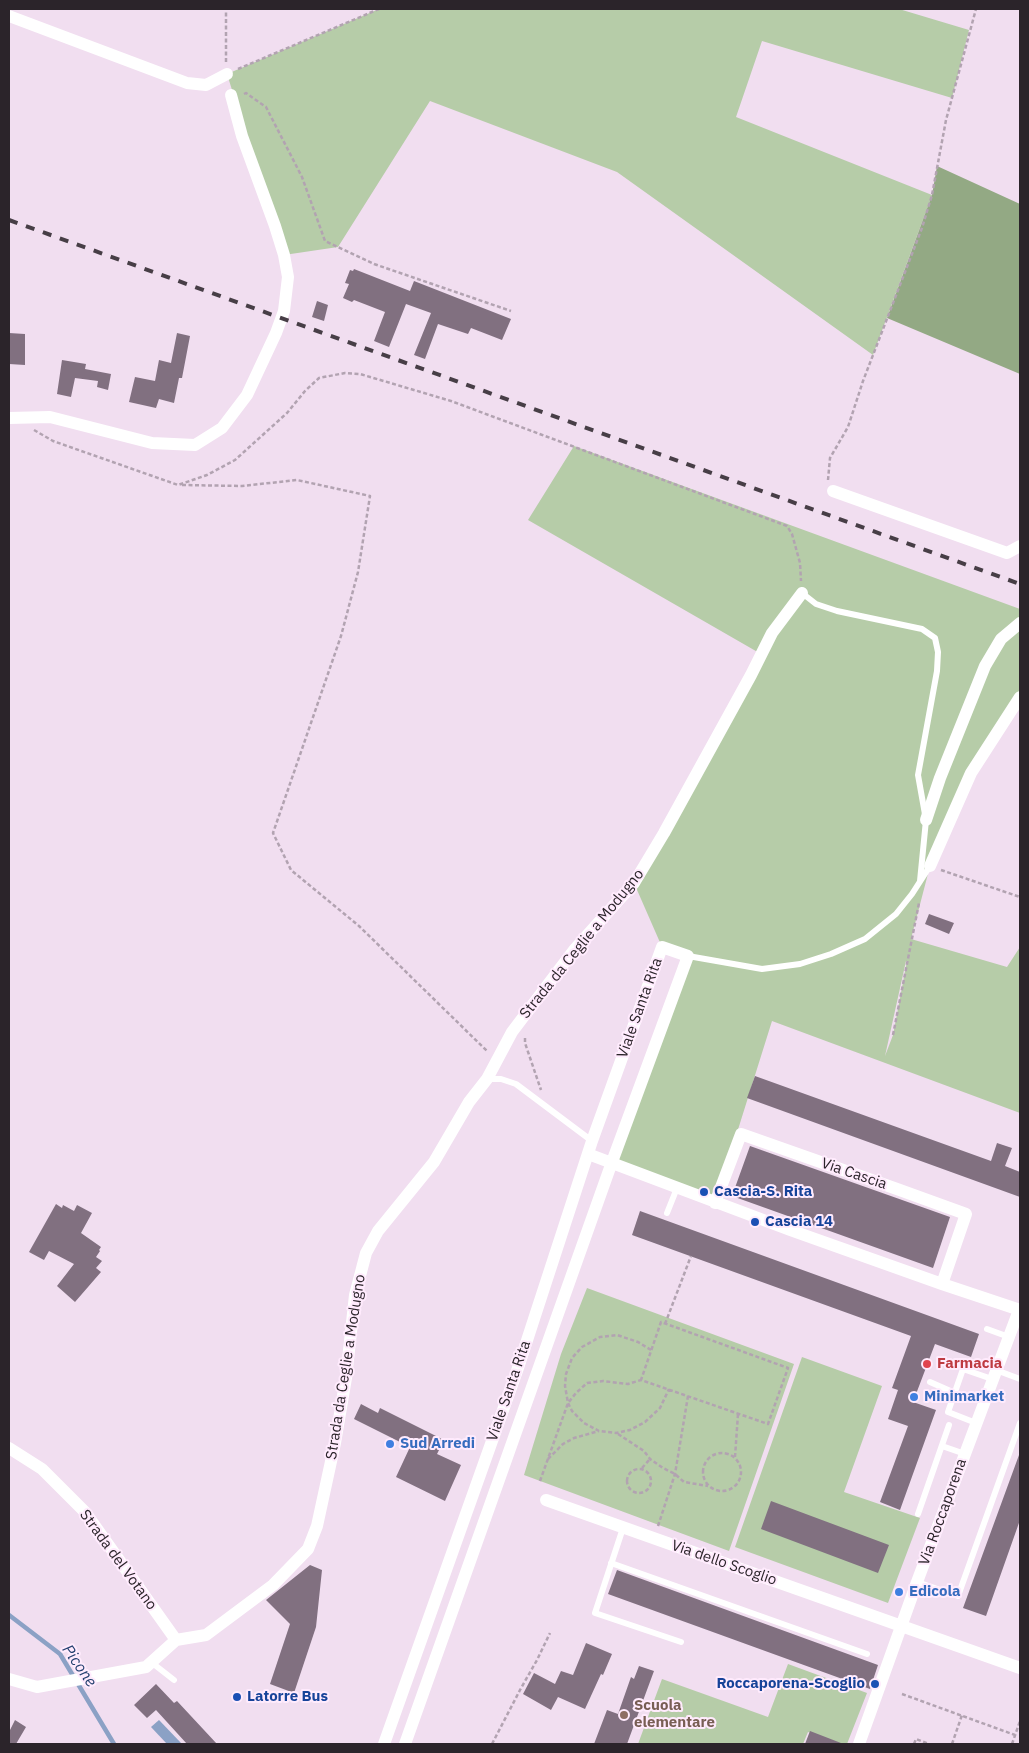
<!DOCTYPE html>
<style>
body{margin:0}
#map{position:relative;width:1029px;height:1753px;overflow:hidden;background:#f1def0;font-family:"IBM Plex Sans",sans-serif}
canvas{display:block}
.frame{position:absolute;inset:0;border:10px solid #2b242a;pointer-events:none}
</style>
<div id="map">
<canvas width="1029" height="1753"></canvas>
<div class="frame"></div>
</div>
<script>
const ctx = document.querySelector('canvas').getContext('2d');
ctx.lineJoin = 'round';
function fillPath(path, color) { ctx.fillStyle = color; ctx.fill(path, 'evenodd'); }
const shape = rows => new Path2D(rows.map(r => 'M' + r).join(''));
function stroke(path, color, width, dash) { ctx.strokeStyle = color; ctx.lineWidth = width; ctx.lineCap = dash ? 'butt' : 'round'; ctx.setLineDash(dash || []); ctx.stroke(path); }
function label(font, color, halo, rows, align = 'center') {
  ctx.font = font + ' "IBM Plex Sans",sans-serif'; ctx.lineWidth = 4; ctx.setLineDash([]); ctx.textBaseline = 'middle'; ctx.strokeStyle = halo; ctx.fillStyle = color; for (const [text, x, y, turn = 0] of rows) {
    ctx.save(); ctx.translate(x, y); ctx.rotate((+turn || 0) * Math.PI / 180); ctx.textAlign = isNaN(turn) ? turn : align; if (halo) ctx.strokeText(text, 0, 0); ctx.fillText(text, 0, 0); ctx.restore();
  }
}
fillPath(shape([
 [379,9,899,9,969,30,952,98,762,41,736,117,932,195,873,355,617,172,430,101,338,247,284,255,227,74],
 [574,446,1020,609,1020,697,971,773,930,866,911,939,1007,967,1020,947,1020,1113,772,1021,715,1203,612,1162,688,956,662,947,634,883,761,654,528,520],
 [907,961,893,1035,885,1056,906,961],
 [587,1288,794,1364,729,1551,524,1475,561,1354],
 [802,1357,882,1386,844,1492,920,1518,888,1603,735,1547],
 [788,1664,867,1693,847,1744,841,1744,808,1732,803,1744,638,1744,662,1679,768,1717]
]), '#b6cca8');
fillPath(shape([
 [937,166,1020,204,1020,374,887,318,932,195]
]), '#93a984');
fillPath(shape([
 [159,1720,182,1744,167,1744,151,1727]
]), '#8ba1c5');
stroke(shape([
 [9,1615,60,1654,114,1744]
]), '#8ba1c5', 4.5);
fillPath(shape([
 [354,269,410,291,414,281,511,319,502,340,471,328,468,334,438,324,425,359,414,355,431,313,406,304,389,347,374,341,385,312,354,300,352,302,343,298,349,284,345,283,350,270,353,271],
 [317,301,328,305,324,321,312,317],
 [9,333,25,334,25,365,9,364],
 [177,333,190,336,182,378,179,378,174,403,159,399,156,408,129,402,135,377,155,381,159,360,171,363],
 [62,360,86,364,85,369,111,374,108,390,97,387,98,381,75,378,71,397,57,394],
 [929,914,954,923,949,934,925,924],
 [755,1076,991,1161,997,1143,1012,1148,1005,1166,1020,1172,1020,1197,747,1098],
 [750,1146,950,1217,933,1268,732,1196],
 [56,1204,62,1208,63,1205,74,1211,77,1205,92,1213,81,1233,101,1247,99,1250,100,1251,96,1257,102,1261,96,1268,101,1272,75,1302,57,1286,74,1264,49,1251,44,1260,29,1252],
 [640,1211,979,1334,971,1357,935,1344,913,1402,936,1410,900,1510,880,1502,908,1426,888,1419,898,1390,892,1388,911,1336,632,1235],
 [361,1404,378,1413,380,1408,444,1440,437,1454,461,1465,445,1501,396,1477,410,1447,354,1419],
 [1019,1455,1020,1520,986,1616,963,1608],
 [771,1501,889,1545,878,1573,761,1529],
 [310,1565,322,1570,316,1627,294,1693,270,1684,290,1624,266,1600],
 [617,1570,878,1665,870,1689,608,1594],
 [586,1643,612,1654,603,1675,601,1674,585,1709,558,1697,551,1710,523,1694,534,1673,555,1684,561,1671,573,1675],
 [639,1666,654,1671,627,1744,594,1744,607,1710,618,1714,631,1677,634,1679],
 [156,1684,174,1703,177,1701,217,1744,187,1744,156,1710,147,1718,134,1705],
 [15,1720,26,1727,16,1744,9,1744,9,1732],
 [810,1731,841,1743,841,1744,805,1744]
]), '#817080');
stroke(shape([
 [226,62,226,9],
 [238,69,379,9],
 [244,94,246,93,266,107,302,177,325,241,374,264,511,311],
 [34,430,53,441,178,485,207,475,235,460,287,413,305,391,319,378,345,373,360,374,451,401,787,526,792,534,800,563,801,581],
 [828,480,830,458,848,427,863,381,922,228,932,195,946,120,976,9],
 [182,485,242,486,297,480,370,496,358,572,341,636,273,833,291,870,359,926,487,1051],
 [941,870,1020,897],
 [893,1035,919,903],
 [525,1038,525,1043,541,1090],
 [665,1324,691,1256],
 [651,1350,638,1342,617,1335,600,1337,582,1347,572,1358,566,1374,565,1386,568,1403,572,1411,584,1423,599,1431,616,1433,630,1430,645,1422,660,1408,669,1389],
 [618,1434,644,1451,650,1459,663,1468,675,1474,684,1482,708,1486],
 '703 1472a19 19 0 1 1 38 0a19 19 0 1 1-38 0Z',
 [735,1457,738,1414],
 [548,1459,563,1444,574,1438,599,1431],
 [642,1468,650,1459],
 '627 1481a12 12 0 1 1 24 0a12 12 0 1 1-24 0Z',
 [540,1481,568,1403,576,1393,587,1383,603,1381,628,1384,641,1380,768,1424,788,1368,661,1322,641,1380],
 [658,1526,675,1474,688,1396],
 [902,1694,1015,1735],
 [492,1744,520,1690,537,1660,550,1633],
 [914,1744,916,1739,929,1744],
 [952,1744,962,1715],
 [1012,1744,1020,1721]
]), '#b2a3b1', 2.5, [4, 2.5]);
stroke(shape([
 [802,593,816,604,837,611,922,629,935,638,938,652,937,671,918,775,926,820,920,881],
 [688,956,762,969,800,964,831,954,865,939,896,914,912,894,930,866],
 [487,1079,501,1079,516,1084,592,1141],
 [667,1213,677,1188],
 [987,1329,1009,1337],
 [996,1370,1020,1379],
 [930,1382,955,1393],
 [976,1423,948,1412,963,1369,992,1379],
 [942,1446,965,1454],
 [918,1514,949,1425],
 [623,1528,595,1613,681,1642],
 [611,1563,867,1654],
 [917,1582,958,1596,1020,1423],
 [151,1662,174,1680]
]), '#fff', 6);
stroke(shape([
 [9,16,187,83,206,85,227,74],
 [9,418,50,417,152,443,195,445,222,428,247,395,276,333,284,311,288,277,284,255,275,226,242,136,231,95],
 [833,491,1007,553,1020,546],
 [926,820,940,778,985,666,1001,639,1020,623],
 [930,866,971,773,1020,697],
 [588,1154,790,1230,942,1284,1020,1310],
 [715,1203,741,1134,897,1189,966,1214,942,1284],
 [9,1448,42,1469,85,1512,176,1640],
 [546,1500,1020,1668],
 [9,1679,37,1687,146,1667,176,1640,206,1635,273,1585,308,1549,317,1526,335,1443,346,1378,355,1295,366,1253,378,1231,434,1162,469,1102,487,1079,512,1032,574,950,634,883,664,833,751,675,772,633,802,593],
 [384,1744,518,1368,592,1141,662,947,688,956,612,1162,405,1744],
 [859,1744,917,1582,1019,1310]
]), '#fff', 12);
stroke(shape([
 [9,220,1020,584]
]), '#473e46', 4, [9, 9]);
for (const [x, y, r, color] of [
 [704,1192,5,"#1a4fb4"],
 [755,1222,5,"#1a4fb4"],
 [927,1364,5,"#e0444e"],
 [914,1397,5,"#3f7fe0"],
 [390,1444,5,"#3f7fe0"],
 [899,1592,5,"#3f7fe0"],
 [875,1684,5,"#1a4fb4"],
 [237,1697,5,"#1a4fb4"],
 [624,1715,5,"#8d6e63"]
]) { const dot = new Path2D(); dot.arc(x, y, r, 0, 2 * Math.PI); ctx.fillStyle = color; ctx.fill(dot); stroke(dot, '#ffebfd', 2); }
label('15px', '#2b242a', '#ffebfd', [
 ["Strada da Ceglie a Modugno",582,944,-51],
 ["Viale Santa Rita",640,1008,-70],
 ["Via Cascia",854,1174,19],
 ["Strada da Ceglie a Modugno",346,1367,-81],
 ["Viale Santa Rita",509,1391,-71],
 ["Via Roccaporena",943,1512,-70],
 ["Strada del Votano",118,1560,54],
 ["Via dello Scoglio",724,1563,19]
]);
label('bold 15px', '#164399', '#ffebfd', [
 ["Cascia-S. Rita",714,1192],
 ["Cascia 14",765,1222],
 ["Roccaporena-Scoglio",865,1684,"right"],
 ["Latorre Bus",247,1697]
], 'left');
label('bold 15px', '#be3a42', '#ffebfd', [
 ["Farmacia",937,1364]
], 'left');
label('bold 15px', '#366cbe', '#ffebfd', [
 ["Minimarket",924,1397],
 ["Sud Arredi",400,1444],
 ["Edicola",909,1592]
], 'left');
label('bold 15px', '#785e54', '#ffebfd', [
 ["Scuola",634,1706],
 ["elementare",634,1723]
], 'left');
label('italic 16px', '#24406f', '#ffebfd', [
 ["Picone",79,1666,55]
]);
</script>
